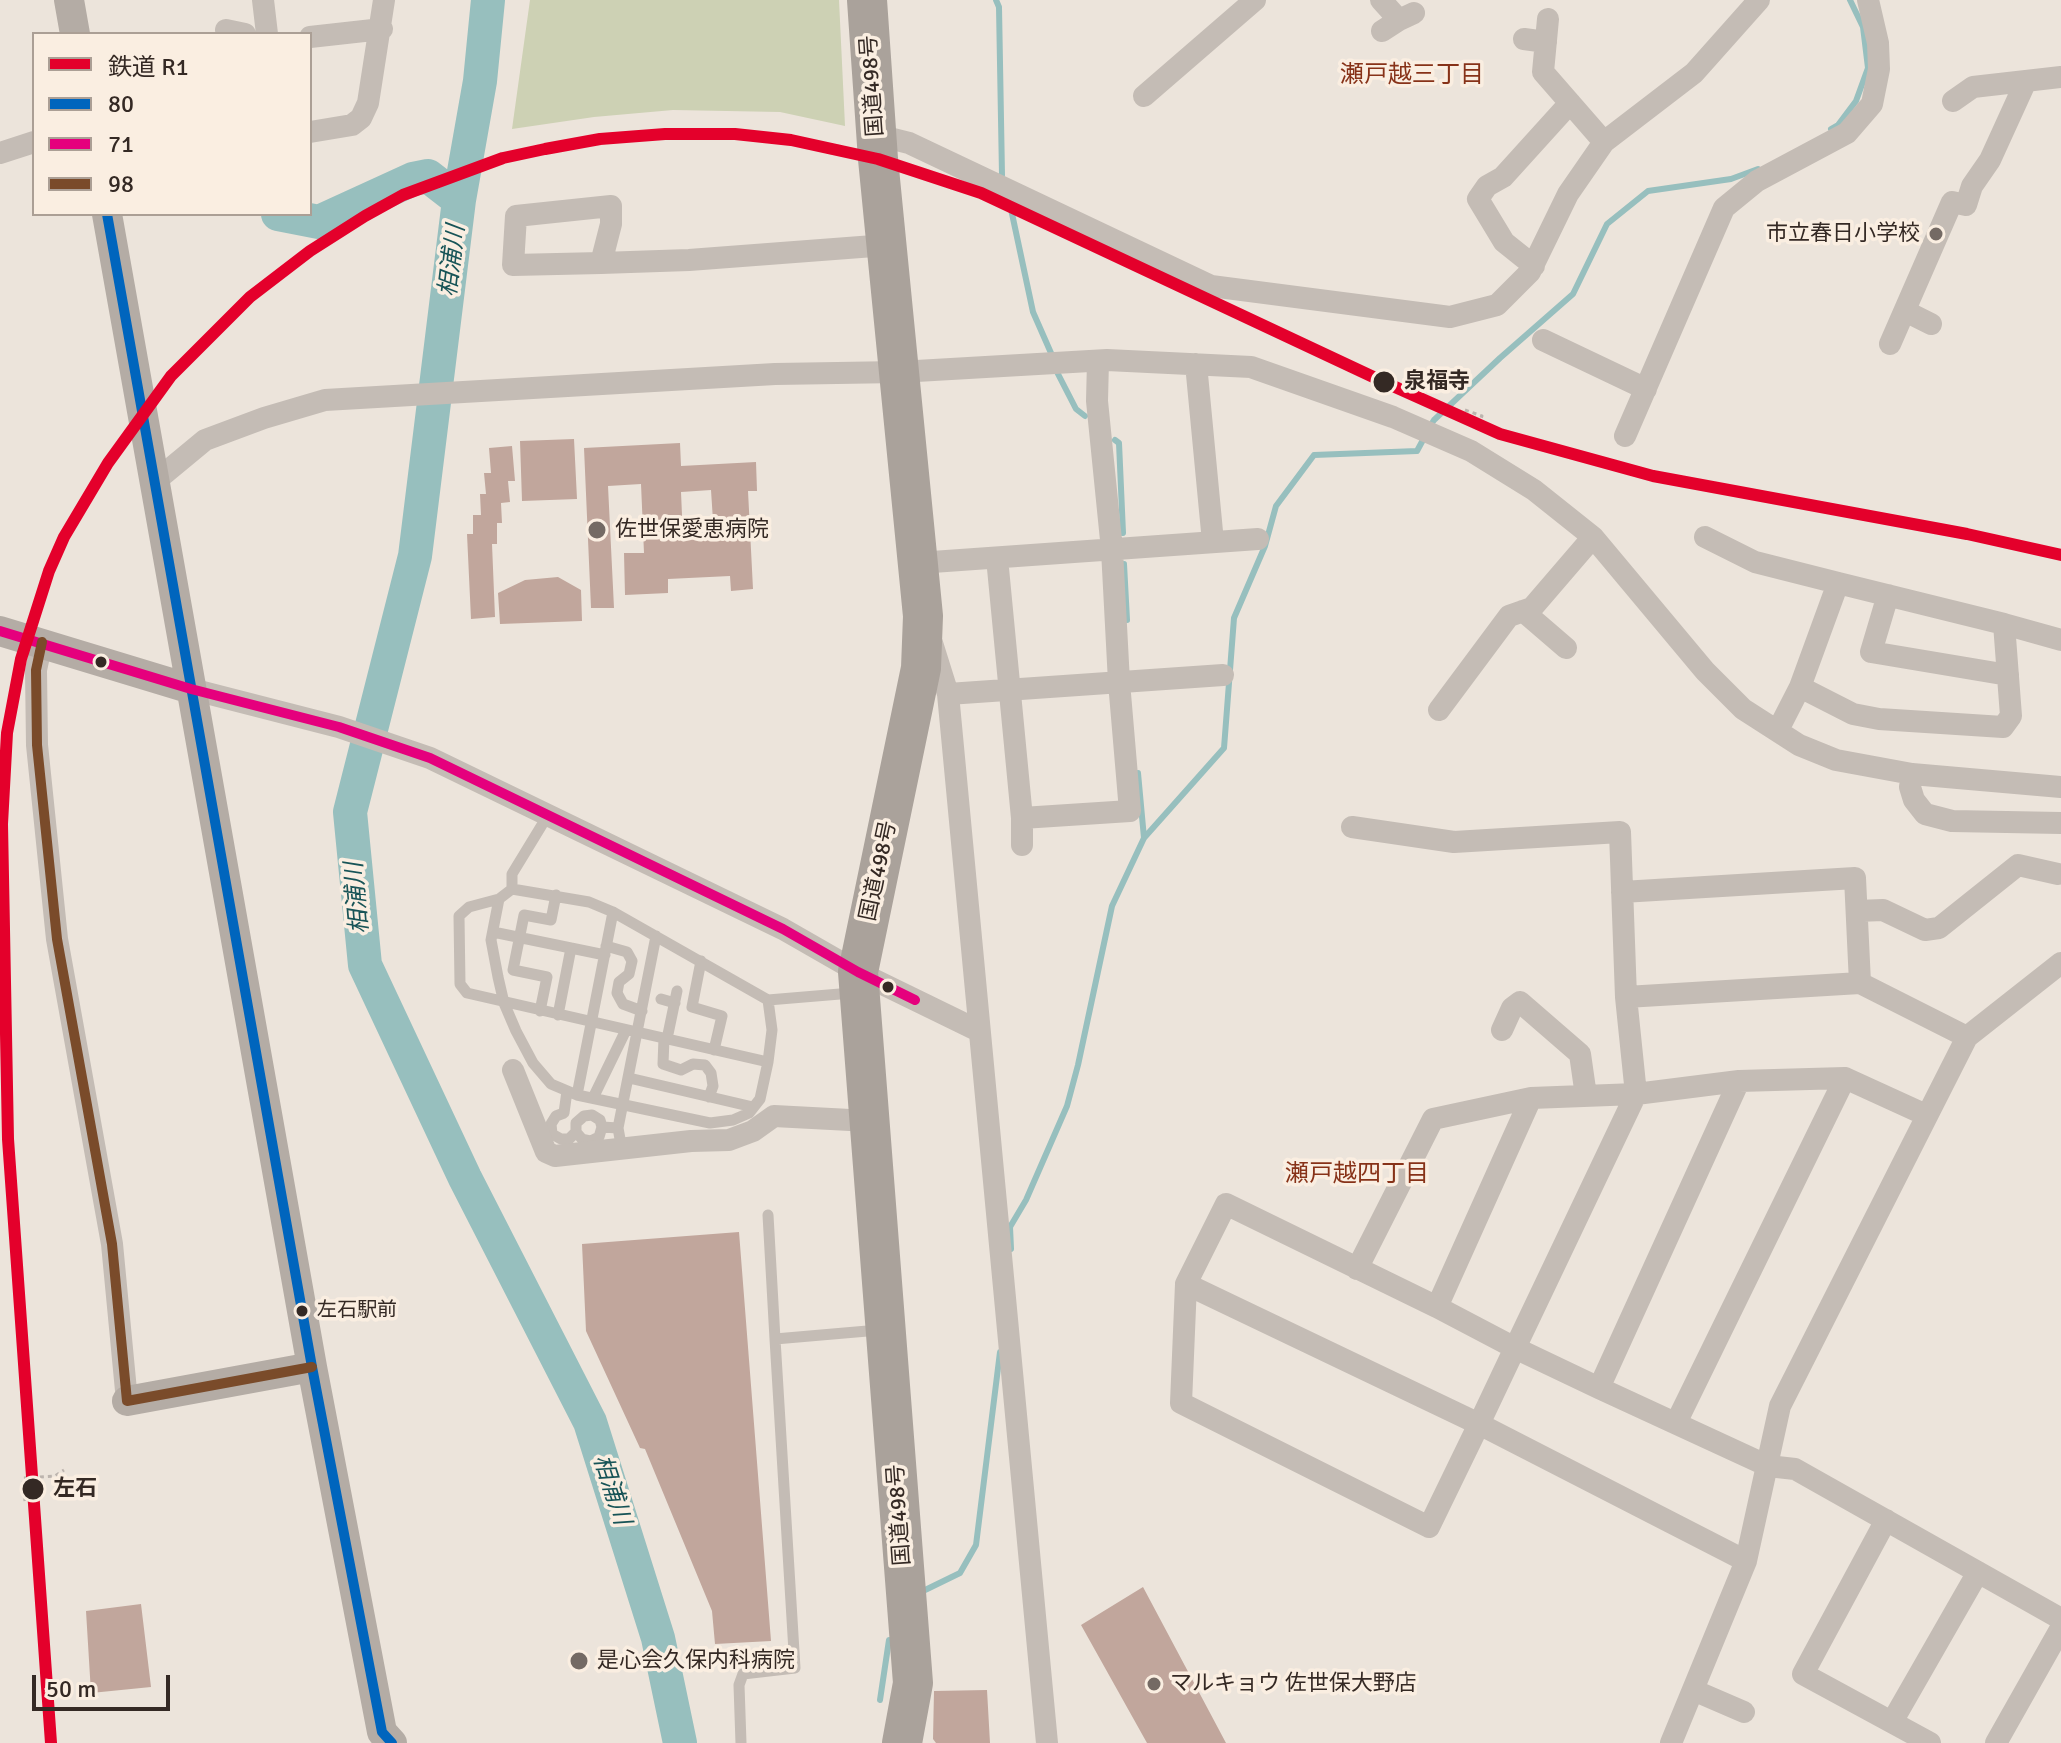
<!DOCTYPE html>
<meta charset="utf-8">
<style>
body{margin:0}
#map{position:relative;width:2061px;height:1743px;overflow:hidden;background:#ece4db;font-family:Signika,"Noto Sans JP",sans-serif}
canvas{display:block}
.legend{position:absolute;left:32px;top:32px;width:280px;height:184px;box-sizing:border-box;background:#faeee1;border:2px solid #ab9f95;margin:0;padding:10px 14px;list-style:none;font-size:24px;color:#342924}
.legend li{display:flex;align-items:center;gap:16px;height:40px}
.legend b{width:40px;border:2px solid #ab9f95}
.scale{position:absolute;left:32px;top:1675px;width:138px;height:36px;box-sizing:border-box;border:4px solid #342924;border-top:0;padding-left:10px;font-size:24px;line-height:28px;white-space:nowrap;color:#342924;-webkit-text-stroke:6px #faeee1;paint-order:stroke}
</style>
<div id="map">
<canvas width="2061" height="1743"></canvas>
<ul class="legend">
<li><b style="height:10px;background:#e4002b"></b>鉄道 R1</li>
<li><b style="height:10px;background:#0065bd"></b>80</li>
<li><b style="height:10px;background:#e5007d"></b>71</li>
<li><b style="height:10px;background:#7a4b2a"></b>98</li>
</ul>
<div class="scale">50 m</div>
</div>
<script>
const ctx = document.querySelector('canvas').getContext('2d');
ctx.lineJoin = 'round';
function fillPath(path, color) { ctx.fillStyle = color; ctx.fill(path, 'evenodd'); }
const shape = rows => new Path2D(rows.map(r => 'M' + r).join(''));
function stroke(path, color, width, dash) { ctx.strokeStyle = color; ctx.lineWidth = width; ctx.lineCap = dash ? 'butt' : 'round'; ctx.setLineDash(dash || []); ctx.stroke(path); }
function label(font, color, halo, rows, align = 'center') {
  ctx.font = font + ' Signika,"Noto Sans JP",sans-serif'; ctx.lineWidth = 7; ctx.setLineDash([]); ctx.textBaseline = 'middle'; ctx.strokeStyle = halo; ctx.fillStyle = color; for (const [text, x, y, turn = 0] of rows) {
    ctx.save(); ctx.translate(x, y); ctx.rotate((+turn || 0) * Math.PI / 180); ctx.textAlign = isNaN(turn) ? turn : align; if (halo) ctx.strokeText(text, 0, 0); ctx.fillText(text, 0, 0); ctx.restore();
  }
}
fillPath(shape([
 [530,0,839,0,845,126,780,112,673,110,594,117,512,129]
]), '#cdd1b4');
stroke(shape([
 [996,0,999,7,1002,175],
 [1831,129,1838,125,1856,101,1868,68,1863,27,1850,0],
 [1011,209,1033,312,1051,353],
 [1057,372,1076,409,1085,416],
 [1429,428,1434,420,1500,358,1573,294,1607,224,1648,191,1731,179,1758,169],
 [1115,440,1119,443,1123,533],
 [1124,564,1127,620],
 [1138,773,1144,838],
 [1011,1249,1010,1227,1026,1200,1067,1106,1078,1065,1112,906,1144,838,1224,748,1234,618,1265,546,1276,506,1314,455,1417,451,1424,438],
 [921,1592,960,1573,976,1545,1000,1352],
 [880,1700,889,1640]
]), '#97bfbe', 6);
stroke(shape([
 [488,0,480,81,459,200,415,556,350,812,365,965,465,1178,590,1422,658,1638,680,1743],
 [278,214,319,222,413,179,428,176,459,200]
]), '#97bfbe', 34);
fillPath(shape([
 [574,439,577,499,522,501,520,441],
 [680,443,681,466,756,462,757,491,748,491,753,589,731,591,730,576,668,579,668,593,625,595,624,553,644,553,641,484,608,486,614,608,591,608,584,448],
 [711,490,714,536,683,538,681,492],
 [512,446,515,481,508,481,510,502,501,503,502,523,497,523,497,544,492,544,495,617,471,619,467,534,473,534,473,515,481,515,480,494,486,494,484,473,491,473,489,448],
 [558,577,581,590,582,621,500,624,498,593,525,580],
 [739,1232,771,1641,715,1644,712,1611,645,1449,640,1448,586,1331,582,1244],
 [1143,1587,1226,1743,1147,1743,1081,1625],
 [141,1604,151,1687,91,1693,86,1611],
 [987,1690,990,1743,936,1743,933,1739,934,1691]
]), '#c1a69c');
stroke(shape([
 [1465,410,1482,416,1477,430],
 [25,1501,23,1478,55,1476,64,1470]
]), '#bcb4ae', 3, [4, 4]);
stroke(shape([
 [512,889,589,902,613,912,768,1000,772,1030,768,1062,760,1099,749,1113,733,1120,710,1123,577,1095,551,1084,533,1063,516,1031,504,1003,498,977,491,940,499,899,512,889],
 [512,889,512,874,548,815],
 [499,899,469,907,459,916,460,984,467,993,768,1062],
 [493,932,605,955],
 [606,946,627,952,632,961,629,974,619,982,617,993,623,1004,642,1011],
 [701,961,692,1007,722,1016,714,1050],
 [661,999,675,1003],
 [768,1000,852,993],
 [540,1011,547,977,513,970,524,915,551,920,556,895],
 [558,1015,571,948],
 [664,1038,663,1064,681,1070,693,1064,705,1065,711,1073,713,1086,709,1097],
 [667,1039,677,991],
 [629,1078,753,1107],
 [567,1091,564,1113,556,1116,551,1124,552,1134,561,1139,569,1139,576,1132,576,1123,584,1116,592,1115,600,1120,602,1127,618,1128],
 [577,1095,613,912],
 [593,1098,626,1030],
 [576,1132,582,1139,591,1141,599,1137,602,1127],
 [620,1139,618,1128,656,936],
 [768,1215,775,1339],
 [741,1743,739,1685,743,1674,795,1668,775,1339,879,1330]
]), '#c4bcb5', 11);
stroke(shape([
 [263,0,267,34],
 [1381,0,1399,20,1414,13],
 [1548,19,1543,72,1604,142],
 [226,30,245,34],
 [1382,31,1399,20],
 [310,37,382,29],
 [1524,39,1546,42],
 [1144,96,1255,0],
 [1953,101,1973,87,2061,77],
 [310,132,352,125,361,118,368,103,384,0],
 [877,135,909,143,1211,286,1450,317,1497,305,1530,272,1568,194,1604,142,1694,73,1759,0],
 [0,153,34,142],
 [601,263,611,224,611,206,516,216,513,265,601,263,689,260,887,245],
 [1534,266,1504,242,1478,199,1487,186,1503,177,1570,103],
 [1905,311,1931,324],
 [1543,340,1646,389],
 [1890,344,1952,202,1966,205,1972,186,1990,160,2026,81],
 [1196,364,1213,542],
 [1625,436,1724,208,1757,181,1847,133,1872,104,1879,69,1878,43,1868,0],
 [153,483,205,440,264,418,325,400,775,374,899,372,1107,360,1251,367,1393,417,1471,451,1534,490,1593,537,1705,671,1743,709,1799,745,1836,760,1912,774,2061,787],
 [1705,537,1755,562,1838,583],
 [997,558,1022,818,1022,845],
 [918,563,1258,539],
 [1888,595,1871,652,2008,675],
 [1523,611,1566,648],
 [2004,624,2061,640],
 [42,642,36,670,37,745,57,939,112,1244,127,1401],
 [932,643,948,694,1047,1743],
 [191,689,339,727,430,758,783,929,858,972,979,1031],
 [948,694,1223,675],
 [1439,710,1509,616,1532,608,1593,537],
 [1778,730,1800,687,1838,583,2004,624,2011,716,2003,727,1879,719,1853,714,1800,687],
 [1912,774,1910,787,1914,800,1925,814,1952,821,2061,823],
 [1022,818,1130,811,1119,682,1112,550,1097,401,1098,361],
 [1352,827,1454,842,1620,832,1626,997,1636,1094,1515,1348,1479,1424,1429,1527,1181,1403,1186,1284,1226,1204,1437,1307,1515,1348,1599,1388,1768,1466,1795,1469,2061,1619],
 [1622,892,1855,878,1860,983],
 [1857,911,1883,910,1925,930,1939,928,2018,865,2058,874],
 [1626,997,1860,983,1967,1037],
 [1502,1030,1512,1008,1520,1002,1580,1054,1586,1096],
 [513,1070,546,1152,555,1156,691,1141,729,1140,753,1131,774,1116,869,1121],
 [1357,1269,1433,1119,1531,1098,1636,1094,1739,1081,1845,1078,1926,1115],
 [1186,1284,1479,1424,1746,1561],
 [1437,1307,1531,1098],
 [1599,1388,1739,1081],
 [1676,1423,1845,1078],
 [1886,1520,1803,1674,1930,1743],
 [1693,1690,1744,1712],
 [1892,1722,1978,1572],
 [1671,1743,1746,1561,1780,1406,1967,1037,2061,963],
 [1996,1743,2061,1628]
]), '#c4bcb5', 22);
stroke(shape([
 [69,0,75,34],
 [107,214,312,1367,382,1732,392,1743],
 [0,631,191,689],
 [127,1401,312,1367]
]), '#b4aca5', 30);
stroke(shape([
 [867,0,878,159,923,616,921,668,858,972,913,1683,902,1743]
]), '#aaa29b', 40);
stroke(shape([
 [107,214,312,1367,382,1732,392,1743]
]), '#0065bd', 10);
stroke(shape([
 [0,631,191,689,339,727,430,758,783,929,858,972,915,1000]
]), '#e5007d', 10);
stroke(shape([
 [42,642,36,670,37,745,57,939,112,1244,127,1401,312,1367]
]), '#7a4b2a', 10);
stroke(shape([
 [51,1743,8,1139,2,824,7,733,21,659,49,571,64,537,108,463,171,376,250,297,310,251,365,216,403,195,503,158,545,149,600,139,665,134,735,134,791,140,878,159,981,193,1384,382,1500,434,1653,476,1967,534,2061,555]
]), '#e4002b', 12);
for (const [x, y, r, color] of [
 [1936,234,8,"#746a64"],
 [1384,382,12,"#342924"],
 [597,530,10,"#746a64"],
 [101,662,7,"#342924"],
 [888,987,7,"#342924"],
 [302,1311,7,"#342924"],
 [33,1489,12,"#342924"],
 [579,1661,10,"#746a64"],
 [1154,1684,8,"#746a64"]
]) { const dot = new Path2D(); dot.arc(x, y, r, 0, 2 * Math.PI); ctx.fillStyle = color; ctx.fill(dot); stroke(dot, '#faeee1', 3); }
label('20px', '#342924', '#faeee1', [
 ["左石駅前",317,1311]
], 'left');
label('22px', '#342924', '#faeee1', [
 ["国道498号",873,86,-94],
 ["国道498号",879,871,-78],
 ["国道498号",900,1515,-94]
]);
label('22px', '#342924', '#faeee1', [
 ["市立春日小学校",1920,234,"right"],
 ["佐世保愛恵病院",615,530],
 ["是心会久保内科病院",597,1661],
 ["マルキョウ 佐世保大野店",1170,1684]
], 'left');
label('bold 22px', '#342924', '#faeee1', [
 ["泉福寺",1404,382],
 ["左石",53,1489]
], 'left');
label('24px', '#873218', '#faeee1', [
 ["瀬戸越三丁目",1412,76],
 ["瀬戸越四丁目",1357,1175]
]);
label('italic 24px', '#185457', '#faeee1', [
 ["相浦川",453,261,-83],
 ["相浦川",358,898,-95],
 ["相浦川",611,1490,72]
]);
</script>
